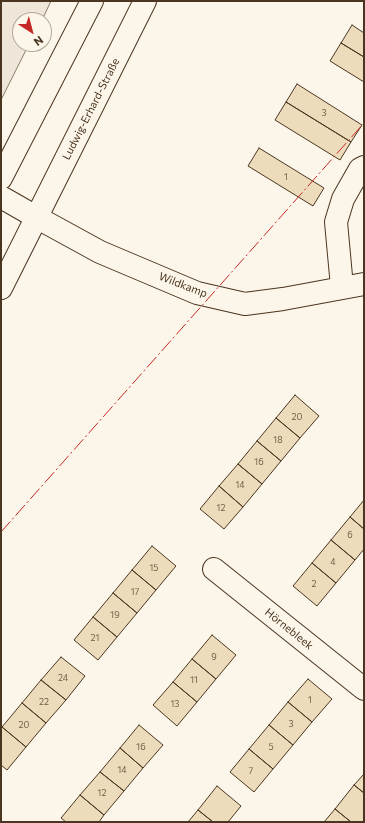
<!DOCTYPE html>
<meta charset="utf-8">
<style>
body{margin:0}
#map{position:relative;width:365px;height:823px;overflow:hidden;background:#fbf6e9;font-family:Commissioner,sans-serif}
canvas{display:block}
.frame{position:absolute;inset:0;border:2px solid #4a3520;pointer-events:none}
.north{position:absolute;left:12px;top:12px;width:40px;height:40px;box-sizing:border-box;background:#fbf6e9;border:1px solid #b4a999;border-radius:50%;rotate:144deg;font-size:11px;font-weight:700;line-height:16px;text-align:center;color:#4a3520}
.north::after{content:'';display:block;margin:auto;width:14px;height:18px;background:#c62828;clip-path:polygon(50% 0,100% 100%,50% 72%,0 100%)}
</style>
<div id="map">
<canvas width="365" height="823"></canvas>
<div class="frame"></div>
<div class="north">N</div>
</div>
<script>
const ctx = document.querySelector('canvas').getContext('2d');
ctx.lineJoin = 'round';
function fillPath(path, color) { ctx.fillStyle = color; ctx.fill(path, 'evenodd'); }
const shape = rows => new Path2D(rows.map(r => 'M' + r).join(''));
function stroke(path, color, width, dash) { ctx.strokeStyle = color; ctx.lineWidth = width; ctx.lineCap = dash ? 'butt' : 'round'; ctx.setLineDash(dash || []); ctx.stroke(path); }
function label(font, color, halo, rows, align = 'center') {
  ctx.font = font + ' Commissioner,sans-serif'; ctx.lineWidth = 3; ctx.setLineDash([]); ctx.textBaseline = 'middle'; ctx.strokeStyle = halo; ctx.fillStyle = color; for (const [text, x, y, turn = 0] of rows) {
    ctx.save(); ctx.translate(x, y); ctx.rotate((+turn || 0) * Math.PI / 180); ctx.textAlign = isNaN(turn) ? turn : align; if (halo) ctx.strokeText(text, 0, 0); ctx.fillText(text, 0, 0); ctx.restore();
  }
}
const green = shape([
 [1,1,51,1,42,20,20,20,20,44,29,44,1,100,1,1]
]);
fillPath(green, '#ede6d9');
stroke(green, '#887966', 1);
const building = shape([
 [352,25,364,33,364,57,341,43,352,25],
 [341,43,364,57,364,82,330,61,341,43],
 [297,84,362,125,351,142,286,102,297,84],
 [286,102,351,142,340,160,275,120,286,102],
 [259,148,324,188,313,206,248,166,259,148],
 [295,395,319,416,300,438,276,418,295,395],
 [276,418,300,438,281,461,257,441,276,418],
 [257,441,281,461,262,484,238,464,257,441],
 [238,464,262,484,243,507,219,486,238,464],
 [219,486,243,507,224,529,200,509,219,486],
 [364,500,364,529,350,517,364,500],
 [350,517,364,529,364,549,355,560,331,540,350,517],
 [331,540,355,560,336,583,312,563,331,540],
 [152,546,176,566,156,590,132,570,152,546],
 [312,563,336,583,317,606,293,586,312,563],
 [132,570,156,590,137,613,113,593,132,570],
 [113,593,137,613,117,637,93,617,113,593],
 [93,617,117,637,98,660,74,640,93,617],
 [212,635,236,655,216,679,192,659,212,635],
 [61,657,85,676,66,700,41,680,61,657],
 [192,659,216,679,197,702,173,682,192,659],
 [308,679,332,699,312,722,288,702,308,679],
 [41,680,66,700,46,723,22,703,41,680],
 [173,682,197,702,177,726,153,705,173,682],
 [288,702,312,722,293,745,269,725,288,702],
 [22,703,46,723,26,747,2,727,22,703],
 [139,725,163,745,143,768,120,748,139,725],
 [269,725,293,745,273,769,249,749,269,725],
 [2,727,26,747,7,770,1,765,1,728,2,727],
 [120,748,143,768,124,791,100,772,120,748],
 [249,749,273,769,254,792,230,772,249,749],
 [100,772,124,791,104,815,80,795,100,772],
 [364,774,364,793,354,785,364,774],
 [354,785,364,793,364,822,351,822,335,809,354,785],
 [217,786,241,806,228,822,213,822,198,810,217,786],
 [80,795,104,815,99,822,66,822,61,818,80,795],
 [335,809,351,822,324,822,335,809],
 [198,810,213,822,188,822,198,810]
]);
fillPath(building, '#ecdcbc');
stroke(building, '#4a3520', 1);
const minor = shape([
 [36,217,100,252,197,293,245,304,283,299,364,284],
 [342,287,336,222,343,199,360,169,364,167],
 [214,569,364,689]
]);
const tertiary = shape([
 [1,197,36,217]
]);
const secondary = shape([
 [1,178,92,1],
 [1,288,145,1]
]);
stroke(minor, '#4a3520', 24);
stroke(tertiary, '#4a3520', 24);
stroke(secondary, '#4a3520', 24);
stroke(minor, '#fbf6e9', 22);
stroke(tertiary, '#fbf6e9', 22);
stroke(secondary, '#fbf6e9', 22);
stroke(shape([
 [1,532,364,123]
]), '#c62828', 1, [14, 3, 2, 3]);
label('9px', '#725f47', null, [
 ["3",324,113],
 ["1",286,177],
 ["20",297,417],
 ["18",278,440],
 ["16",259,462],
 ["14",240,485],
 ["12",221,508],
 ["6",350,535],
 ["4",333,562],
 ["15",154,568],
 ["2",314,584],
 ["17",135,592],
 ["19",115,615],
 ["21",95,638],
 ["9",214,657],
 ["24",63,678],
 ["11",194,680],
 ["1",310,700],
 ["22",44,702],
 ["13",175,704],
 ["3",291,724],
 ["20",24,725],
 ["16",141,747],
 ["5",271,747],
 ["14",122,770],
 ["7",251,771],
 ["12",102,793]
]);
label('11px', '#4a3520', '#fbf6e9', [
 ["Ludwig-Erhard-Straße",91,109,-63],
 ["Wildkamp",183,285,21],
 ["Hörnebleek",289,629,39]
]);
</script>
